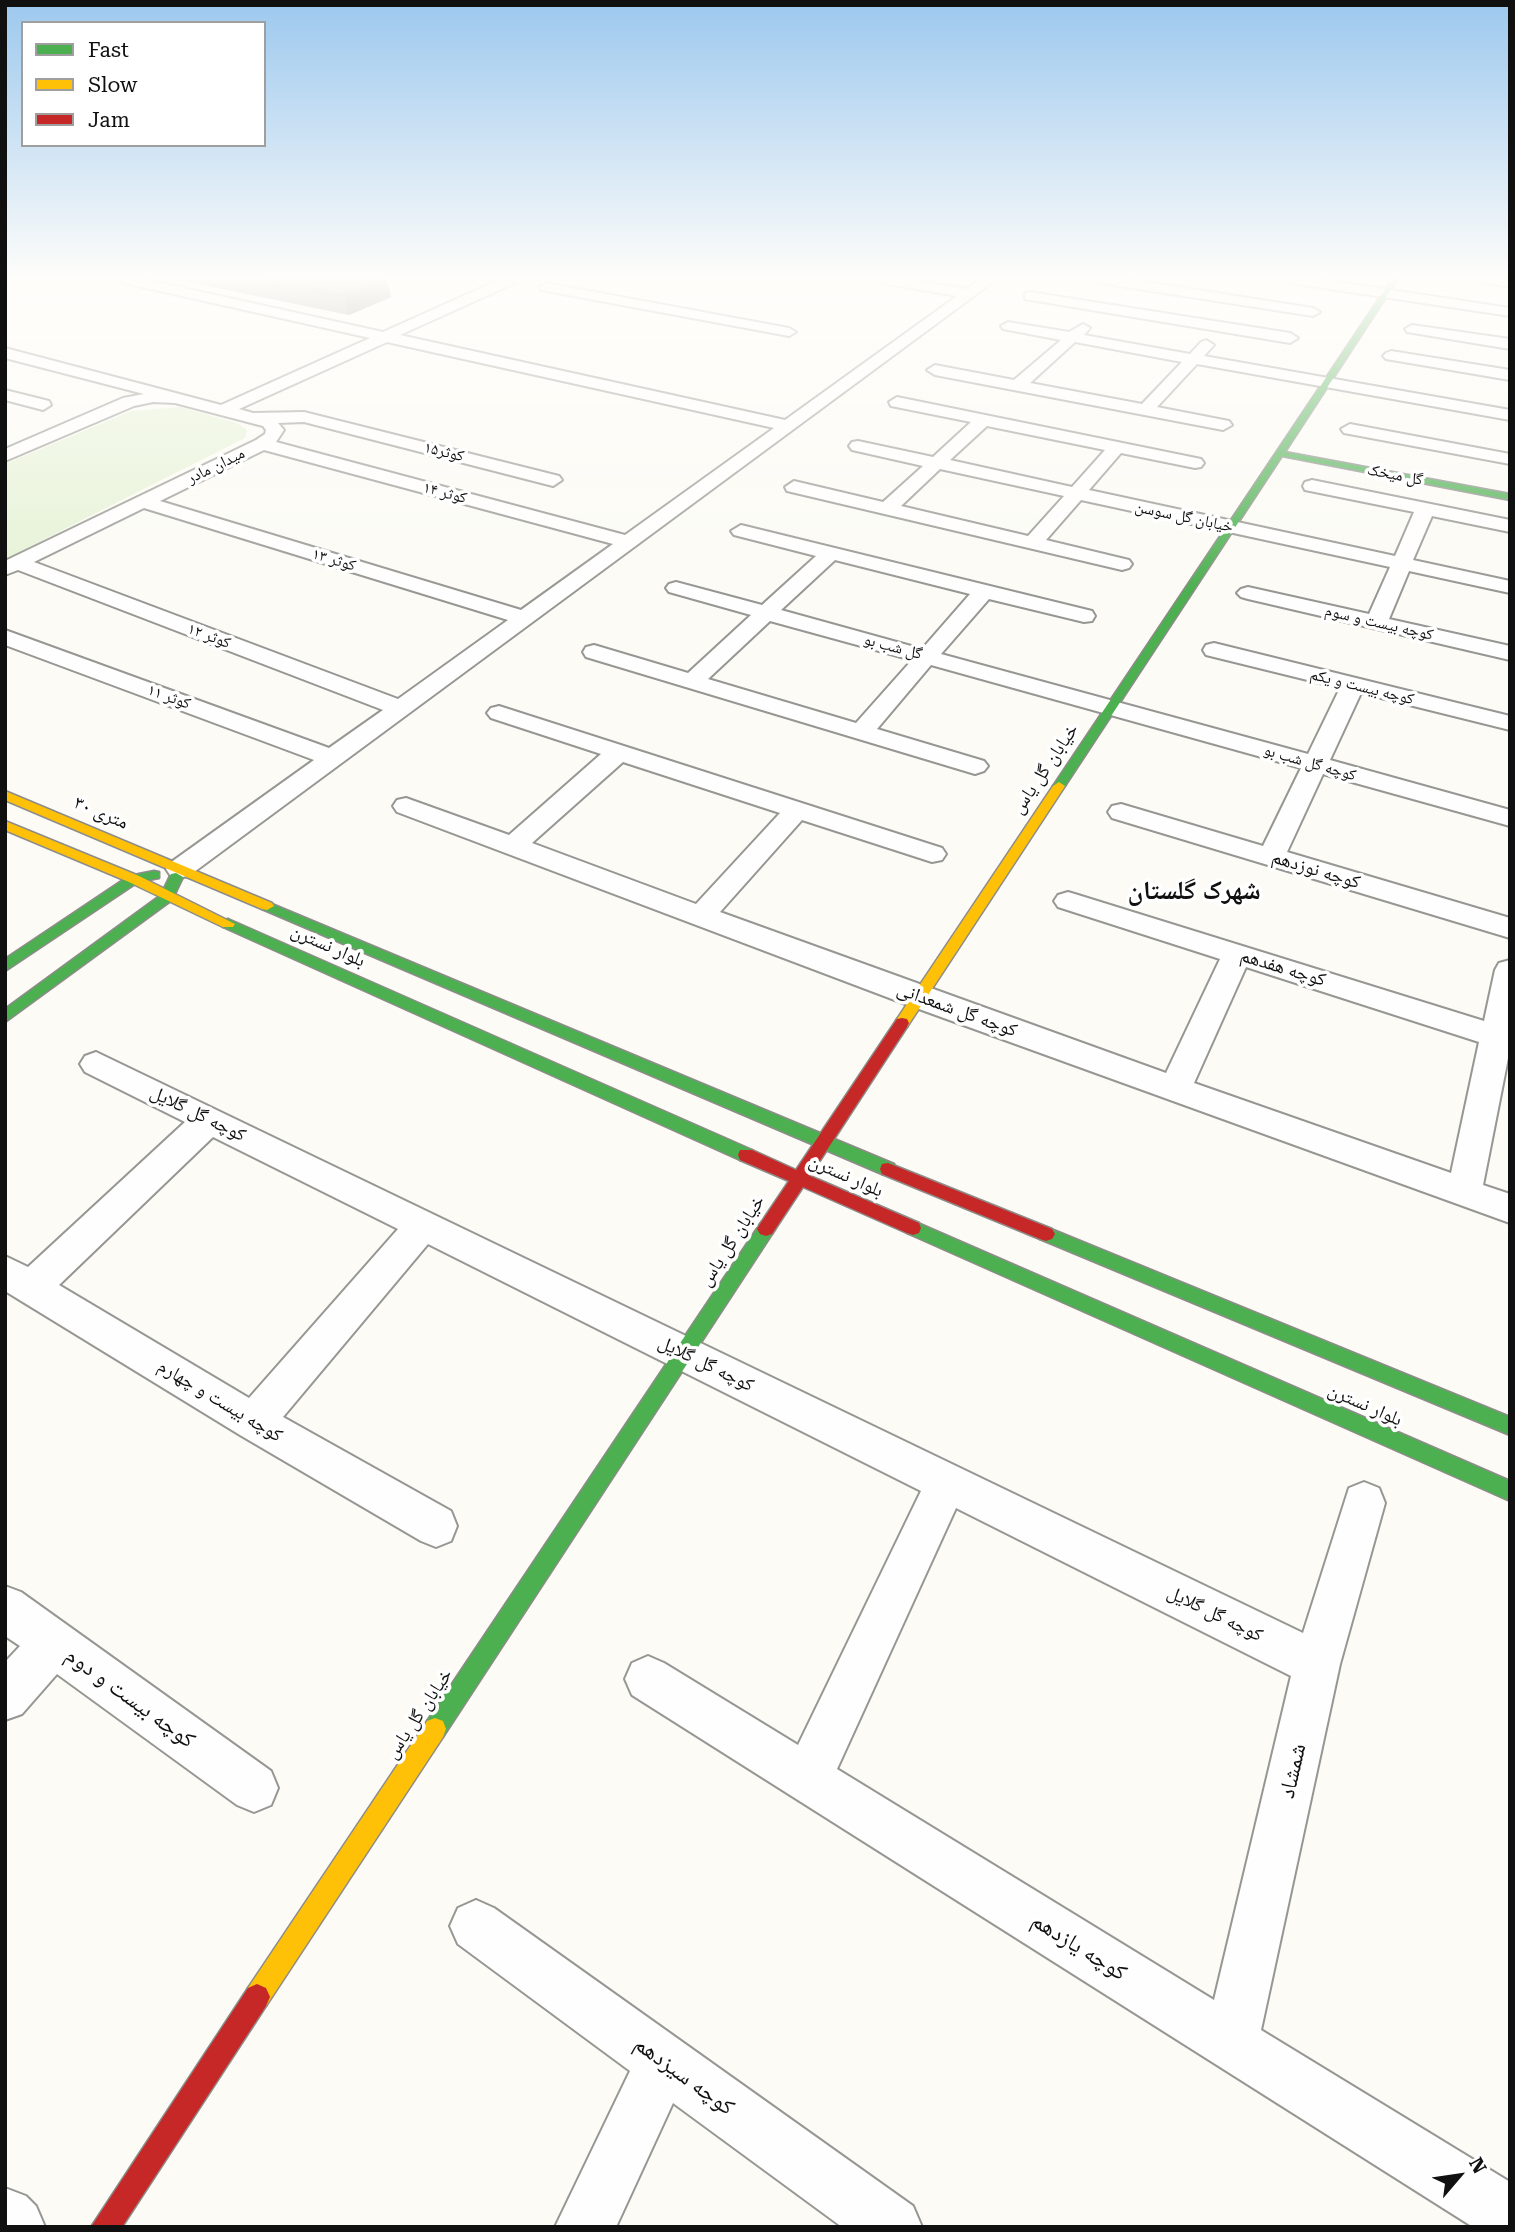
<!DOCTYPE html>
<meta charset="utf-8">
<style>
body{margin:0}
#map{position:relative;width:1515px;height:2232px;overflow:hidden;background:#fcfbf5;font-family:"Roboto Serif",serif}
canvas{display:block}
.frame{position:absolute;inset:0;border:7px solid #101010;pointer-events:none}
.legend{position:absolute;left:21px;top:21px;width:245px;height:126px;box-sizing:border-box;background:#fff;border:2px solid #9f9f9f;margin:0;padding:9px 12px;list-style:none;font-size:21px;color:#101010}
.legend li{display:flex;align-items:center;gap:14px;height:35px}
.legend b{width:35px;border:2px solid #9f9f9f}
.north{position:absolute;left:1424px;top:2141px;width:70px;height:70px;-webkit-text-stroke:5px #fff;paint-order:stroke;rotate:61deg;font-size:19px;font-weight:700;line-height:28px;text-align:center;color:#101010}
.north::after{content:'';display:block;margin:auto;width:24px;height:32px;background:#101010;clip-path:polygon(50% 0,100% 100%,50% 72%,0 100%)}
</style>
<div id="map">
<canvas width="1515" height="2232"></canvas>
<div class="frame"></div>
<ul class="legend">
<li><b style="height:9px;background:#4caf50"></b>Fast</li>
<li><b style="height:9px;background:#ffc107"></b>Slow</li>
<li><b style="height:9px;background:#c62828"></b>Jam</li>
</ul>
<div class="north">N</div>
</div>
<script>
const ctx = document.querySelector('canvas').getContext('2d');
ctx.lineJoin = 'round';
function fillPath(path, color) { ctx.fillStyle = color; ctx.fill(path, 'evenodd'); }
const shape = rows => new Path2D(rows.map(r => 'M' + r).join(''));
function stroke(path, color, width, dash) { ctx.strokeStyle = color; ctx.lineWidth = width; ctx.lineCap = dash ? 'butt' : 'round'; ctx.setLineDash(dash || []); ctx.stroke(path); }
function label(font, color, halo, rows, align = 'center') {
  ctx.font = font + ' "Roboto Serif","Noto Naskh Arabic",serif'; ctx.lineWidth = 7; ctx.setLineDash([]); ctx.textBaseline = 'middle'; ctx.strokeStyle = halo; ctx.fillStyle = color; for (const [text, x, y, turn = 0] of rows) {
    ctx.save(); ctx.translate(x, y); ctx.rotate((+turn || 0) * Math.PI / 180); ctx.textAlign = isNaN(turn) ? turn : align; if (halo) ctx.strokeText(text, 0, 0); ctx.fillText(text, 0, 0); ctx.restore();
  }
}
fillPath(shape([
 [180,407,237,423,247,430,245,438,5,559,5,464,131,411]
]), '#e5f2d5');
const street = shape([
 [117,279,143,279,383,332,501,279,516,279,515,283,400,335,785,420,957,296,882,283,875,279,906,279,967,289,981,279,997,279,190,875,180,878,170,875,166,869,170,863,314,760,5,645,5,630,329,748,383,710,18,570,5,575,5,561,256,440,265,434,266,430,263,426,175,403,153,402,134,406,5,461,5,449,123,398,144,394,5,358,5,348,221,405,370,338,124,283,117,279],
 [387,342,774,428,625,535,276,442,284,430,278,423,304,422,553,486,562,480,559,476,304,412,253,413,239,409,387,342],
 [264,450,613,544,521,610,160,501,264,450],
 [144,508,508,620,398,699,34,562,144,508],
 [1093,279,1127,279,1313,308,1320,312,1313,316,1100,283,1093,279],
 [1283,279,1318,279,1510,308,1510,316,1290,283,1283,279],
 [1478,279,1510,279,1510,287,1480,282,1478,279],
 [546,283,789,328,796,332,789,336,541,290,539,287,546,283],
 [1030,292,1290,333,1298,338,1290,343,1025,299,1025,293,1030,292],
 [1008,322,1069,332,1083,324,1090,328,1084,335,1190,354,1201,342,1206,340,1214,345,1204,356,1510,410,1510,420,1197,364,1157,407,1229,421,1232,425,1223,430,935,375,927,370,935,365,1014,380,1061,340,1003,329,1001,326,1008,322],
 [1075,342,1182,362,1142,404,1030,383,1075,342],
 [1412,325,1510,339,1510,349,1407,332,1405,329,1412,325],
 [1391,351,1510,370,1510,380,1386,359,1383,356,1386,353,1391,351],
 [5,390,49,401,51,405,43,410,5,400,5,390],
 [897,397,1201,459,1204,463,1201,467,1195,468,1121,453,1089,490,1395,556,1414,512,1305,490,1303,486,1305,482,1312,480,1510,520,1510,532,1432,516,1413,560,1510,581,1510,593,1409,571,1389,619,1510,646,1510,660,1248,599,1241,597,1237,593,1241,589,1248,587,1369,614,1390,567,1081,500,1046,540,1129,560,1132,564,1129,568,1122,570,787,491,785,487,794,481,883,502,923,466,852,450,849,446,852,442,858,441,933,457,971,422,891,406,889,402,897,397],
 [987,426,1105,450,1072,487,950,460,987,426],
 [940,469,1064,496,1028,536,901,506,940,469],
 [1350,424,1510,454,1510,464,1344,433,1341,429,1350,424],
 [741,525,1092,611,1095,616,1092,621,1084,622,989,599,941,654,1308,754,1340,688,1206,655,1203,650,1206,645,1214,643,1510,716,1510,730,1361,693,1330,760,1510,810,1510,826,1323,774,1287,852,1510,918,1510,938,1112,818,1108,812,1112,806,1121,804,1263,846,1301,768,931,665,877,729,984,761,988,766,984,771,975,774,586,657,583,652,586,647,594,645,688,673,751,615,669,592,666,588,669,584,676,582,762,605,816,556,734,535,731,531,741,525],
 [835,560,970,594,922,649,781,610,835,560],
 [770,621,912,660,856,723,708,679,770,621],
 [499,706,942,848,946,854,942,860,932,862,802,820,720,912,1166,1073,1220,959,1058,907,1054,901,1058,895,1068,892,1078,895,1484,1021,1495,970,1499,963,1510,960,1510,1048,1483,1185,1510,1194,1510,1223,908,1005,397,812,393,806,397,800,406,798,509,835,601,754,491,718,487,713,491,708,499,706],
 [623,762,780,813,696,904,532,843,623,762],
 [1246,967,1479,1042,1451,1173,1194,1083,1246,967],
 [96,1052,1303,1633,1349,1488,1364,1482,1379,1488,1385,1503,1340,1664,1261,2030,1510,2182,1510,2227,1473,2227,632,1695,625,1679,632,1663,648,1656,664,1663,798,1745,921,1491,428,1244,283,1417,451,1511,457,1526,451,1541,436,1547,421,1541,240,1435,5,1291,5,1256,28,1267,185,1122,85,1072,80,1064,85,1056,96,1052],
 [213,1137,398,1229,249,1398,59,1285,213,1137],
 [956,1508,1291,1676,1214,2000,837,1769,956,1508],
 [5,1586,21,1592,271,1771,278,1788,271,1805,254,1812,237,1805,57,1674,22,1714,5,1720,5,1662,20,1646,5,1636,5,1586],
 [476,1900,494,1908,913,2206,922,2227,842,2227,673,2103,616,2227,555,2227,630,2071,458,1944,450,1926,458,1908,476,1900],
 [5,2188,26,2196,36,2206,45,2227,5,2227,5,2188]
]);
const fast = shape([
 [1392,279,1398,279,1285,452,1510,494,1510,500,1282,456,1065,786,1059,790,1055,789,1053,786,1392,279],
 [154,871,159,872,159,878,138,882,5,971,5,959,129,876,154,871],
 [176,873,183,877,172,900,5,1022,5,1009,161,895,171,874,176,873],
 [267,902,894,1164,896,1169,894,1174,882,1174,262,909,260,906,267,902],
 [228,919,752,1150,754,1155,752,1160,740,1160,223,927,221,924,223,921,228,919],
 [913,1221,1510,1481,1510,1501,907,1233,905,1228,907,1223,913,1221],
 [766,1222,772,1224,775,1229,772,1234,443,1737,435,1740,427,1737,424,1729,427,1721,760,1224,766,1222],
 [1046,1227,1510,1417,1510,1435,1040,1239,1037,1234,1040,1229,1046,1227]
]);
const slow = shape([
 [1059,782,1065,786,907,1027,897,1027,895,1023,897,1019,1053,786,1059,782],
 [5,791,272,903,274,906,267,910,262,909,5,800,5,791],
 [5,821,139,876,235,924,233,927,223,927,129,882,5,830,5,821],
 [435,1718,443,1721,446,1729,443,1737,266,2006,257,2010,248,2006,244,1997,248,1988,427,1721,435,1718]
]);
const jam = shape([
 [902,1018,907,1019,909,1023,907,1027,810,1176,919,1223,921,1228,919,1233,913,1235,907,1233,803,1187,772,1234,766,1236,760,1234,757,1229,760,1224,789,1181,740,1160,738,1155,740,1150,752,1150,796,1170,897,1019,902,1018],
 [888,1163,1052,1229,1055,1234,1052,1239,1046,1241,1040,1239,882,1174,880,1169,882,1164,888,1163],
 [257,1984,266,1988,270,1997,266,2006,122,2227,91,2227,248,1988,257,1984]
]);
stroke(street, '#969693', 4);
stroke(fast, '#8d8c8a', 3);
stroke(slow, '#8d8c8a', 3);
stroke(jam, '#8d8c8a', 3);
fillPath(street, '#fffefe');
fillPath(fast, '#4caf50');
fillPath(slow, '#ffc107');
fillPath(jam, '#c62828');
fillPath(shape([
 [182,279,387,279,391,297,349,315,183,281]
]), '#8a8884');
fillPath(shape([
 [384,279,387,279,391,297,349,315,344,295]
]), '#706f6c');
const building = shape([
 [263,279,384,279,344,295,263,279]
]);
fillPath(building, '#a09e9a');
stroke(building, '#706f6c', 2);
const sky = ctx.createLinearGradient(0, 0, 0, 591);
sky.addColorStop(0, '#9cc8ee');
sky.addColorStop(0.47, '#fefdfa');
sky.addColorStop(1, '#fefdfa00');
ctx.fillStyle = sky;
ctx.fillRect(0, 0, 1515, 591);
label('16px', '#101010', '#fff', [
 ["کوثر۱۵",444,452,14],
 ["میدان مادر",216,466,-26],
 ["گل میخک",1395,475,11],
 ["کوثر ۱۴",445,493,15],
 ["خیابان گل سوسن",1184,517,12],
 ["کوثر ۱۳",334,560,17],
 ["کوچه بیست و سوم",1379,623,13],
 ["کوثر ۱۲",209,636,21],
 ["گل شب بو",893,647,15],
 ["کوچه بیست و یکم",1362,687,14],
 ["کوثر ۱۱",169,697,20],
 ["کوچه گل شب بو",1310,763,16]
]);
label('19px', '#101010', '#fff', [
 ["خیابان گل یاس",1045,769,-56],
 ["۳۰ متری",101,813,23],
 ["کوچه نوزدهم",1316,870,17],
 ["بلوار نسترن",328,946,24],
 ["کوچه هفدهم",1283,968,17],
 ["کوچه گل شمعدانی",957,1010,20],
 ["کوچه گل گلایل",198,1114,26],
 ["بلوار نسترن",846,1176,24],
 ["خیابان گل یاس",732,1241,-57],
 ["کوچه گل گلایل",706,1364,26],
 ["کوچه بیست و چهارم",220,1401,31],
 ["بلوار نسترن",1365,1405,24],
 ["کوچه گل گلایل",1215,1614,26],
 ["خیابان گل یاس",419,1714,-56]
]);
label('23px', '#101010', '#fff', [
 ["کوچه بیست و دوم",130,1698,36],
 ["شمشاد",1293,1771,-77],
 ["کوچه یازدهم",1079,1947,32],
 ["کوچه سیزدهم",684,2076,36]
]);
label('bold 26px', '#101010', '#fff', [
 ["شهرک گلستان",1194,891]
]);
</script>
